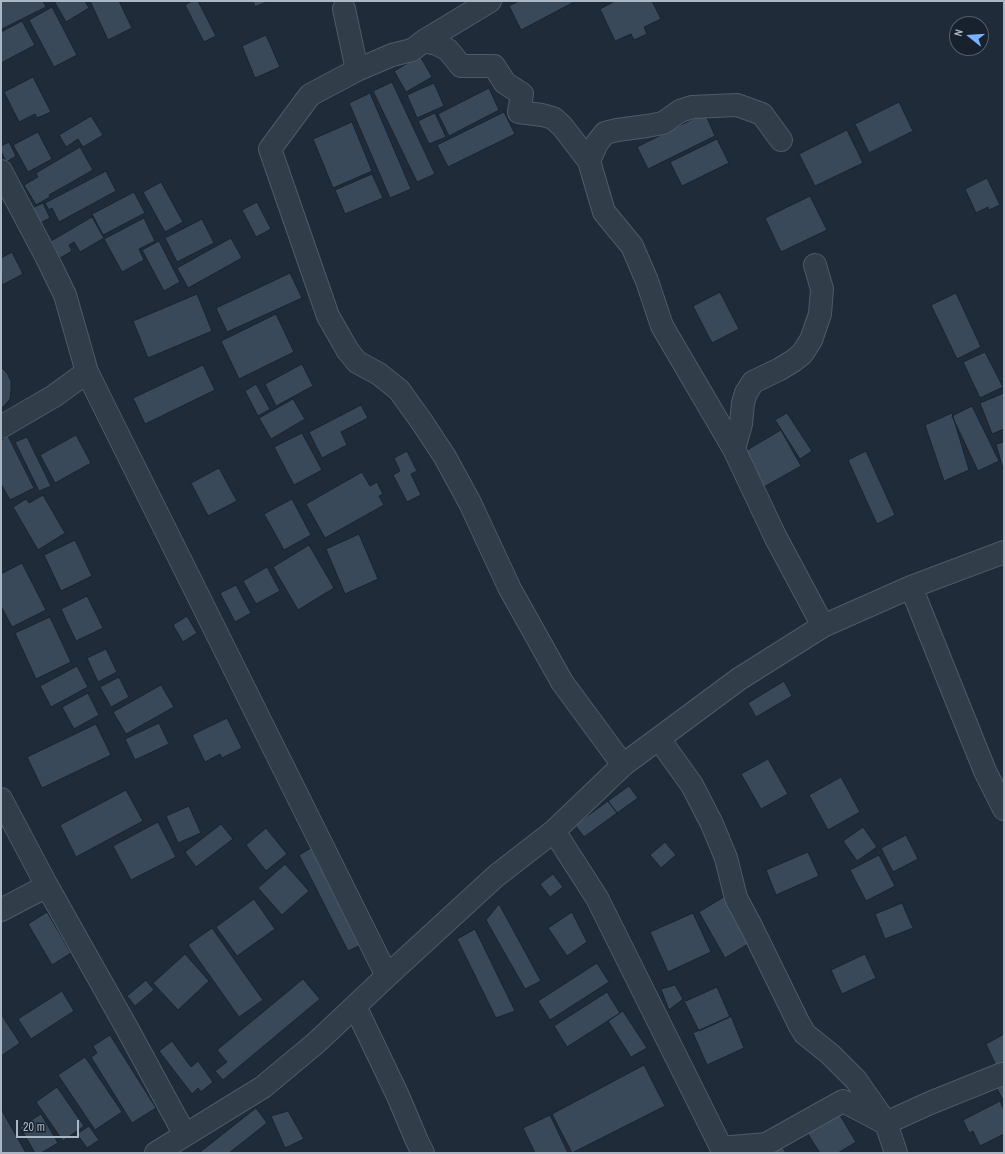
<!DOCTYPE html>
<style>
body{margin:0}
#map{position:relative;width:1005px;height:1154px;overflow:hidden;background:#1f2b39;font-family:"Archivo Narrow",sans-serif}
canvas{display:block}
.frame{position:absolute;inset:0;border:2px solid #acb7c6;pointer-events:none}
.north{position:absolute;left:949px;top:16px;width:40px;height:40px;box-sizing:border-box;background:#18222e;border:1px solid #535e6b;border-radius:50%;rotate:287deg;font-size:11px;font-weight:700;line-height:16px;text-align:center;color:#acb7c6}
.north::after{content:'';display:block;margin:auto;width:14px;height:18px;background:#79b1ff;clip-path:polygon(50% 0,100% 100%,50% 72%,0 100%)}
.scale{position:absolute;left:16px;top:1120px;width:63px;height:18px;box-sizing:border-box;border:2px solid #acb7c6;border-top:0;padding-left:5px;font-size:12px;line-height:14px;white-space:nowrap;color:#acb7c6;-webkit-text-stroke:3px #18222e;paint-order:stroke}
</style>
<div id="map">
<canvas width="1005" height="1154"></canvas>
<div class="frame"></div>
<div class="north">N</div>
<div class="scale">20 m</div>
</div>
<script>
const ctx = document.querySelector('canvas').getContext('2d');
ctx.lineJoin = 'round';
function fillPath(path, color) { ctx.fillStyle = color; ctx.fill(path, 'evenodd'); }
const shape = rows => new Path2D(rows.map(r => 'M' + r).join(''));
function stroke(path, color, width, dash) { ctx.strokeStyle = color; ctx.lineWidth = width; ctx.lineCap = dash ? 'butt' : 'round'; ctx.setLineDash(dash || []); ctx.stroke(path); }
const building = shape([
 [1,1,43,1,46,7,2,29,1,27,1,1],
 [54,1,85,1,89,8,66,22,54,1],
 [90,1,119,1,132,28,108,40,90,1],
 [192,1,198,1,216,36,204,42,185,5,192,1],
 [253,1,268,1,255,7,253,1],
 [519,1,576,1,521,30,509,6,519,1],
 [615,1,652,1,661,19,644,27,647,34,634,40,631,34,615,41,600,9,615,1],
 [52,7,77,55,54,67,29,20,52,7],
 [22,21,35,45,1,63,1,32,22,21],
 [266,35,280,67,255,78,242,46,266,35],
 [420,56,432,77,406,92,394,71,420,56],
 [33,77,51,112,37,118,35,114,19,122,4,92,33,77],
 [392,82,435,174,417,182,373,91,392,82],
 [434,83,444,106,417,118,407,95,434,83],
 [489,88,499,110,449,136,438,114,489,88],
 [370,93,411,189,390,198,349,103,370,93],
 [899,102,913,131,869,153,855,124,899,102],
 [504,112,515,134,448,167,437,145,504,112],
 [435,113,446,137,429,144,418,121,435,113],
 [705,113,715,136,648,169,637,147,705,113],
 [91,116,103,135,83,147,78,139,66,147,59,135,91,116],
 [352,122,372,171,333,188,313,139,352,122],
 [847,130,863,163,815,186,799,154,847,130],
 [38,132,52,159,28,172,13,145,38,132],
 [717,139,729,163,682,186,670,162,717,139],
 [9,142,16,156,6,162,1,151,1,146,9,142],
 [80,147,93,170,49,195,50,197,36,205,24,185,38,177,36,173,80,147],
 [106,171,116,191,59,222,52,208,49,210,45,203,106,171],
 [372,174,383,198,345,214,335,190,372,174],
 [987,178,1000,205,989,210,988,207,976,213,965,189,987,178],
 [161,182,183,222,165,232,143,192,161,182],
 [134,192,145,213,103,235,92,214,134,192],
 [810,196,827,230,781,252,765,218,810,196],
 [257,202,271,229,256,237,242,210,257,202],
 [43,203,50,218,38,224,30,209,43,203],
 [92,217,104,238,80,252,74,242,69,245,72,251,60,258,51,241,92,217],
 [144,218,155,241,139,249,144,260,122,272,104,239,144,218],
 [202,219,214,243,177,262,165,238,202,219],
 [231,238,242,258,188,288,177,268,231,238],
 [159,241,180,282,164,291,142,250,159,241],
 [12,252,23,274,2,285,1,258,12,252],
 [290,273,302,298,227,332,216,308,290,273],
 [720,292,739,329,712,343,693,306,720,292],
 [956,293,981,347,957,359,931,305,956,293],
 [197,294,212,331,148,358,133,321,197,294],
 [276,314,294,352,239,379,221,341,276,314],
 [985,352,1003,387,980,398,963,362,985,352],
 [302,364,313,386,276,406,265,384,302,364],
 [203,365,215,390,145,424,133,398,203,365],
 [1,367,7,373,11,381,11,390,10,399,4,406,1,408,1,367],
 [256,384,270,409,258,416,245,391,256,384],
 [1004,393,1004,429,992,434,980,403,1004,393],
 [293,399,305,419,271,439,259,418,293,399],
 [361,405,368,418,341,432,347,445,322,458,309,432,361,405],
 [972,406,999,461,978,471,952,416,972,406],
 [787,413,812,451,800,459,775,420,787,413],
 [952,413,969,470,944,481,925,425,952,413],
 [781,430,801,466,762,488,742,453,781,430],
 [302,433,322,470,294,485,274,447,302,433],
 [76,435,91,463,55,483,40,455,76,435],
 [8,436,34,488,10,500,1,484,1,440,8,436],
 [27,437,51,486,39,491,15,442,27,437],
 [1004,442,1004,472,996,444,1004,442],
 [407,451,417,471,411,474,421,495,407,502,393,475,400,471,394,458,407,451],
 [866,451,895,515,877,524,848,460,866,451],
 [219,468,237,501,208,516,191,483,219,468],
 [362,472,370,486,377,482,383,494,379,496,384,505,325,538,306,504,362,472],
 [43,495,65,533,38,550,13,507,26,499,29,503,43,495],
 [292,499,311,535,284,550,264,514,292,499],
 [359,534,378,579,345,594,326,549,359,534],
 [75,540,92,576,61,591,44,555,75,540],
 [309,545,334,588,298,610,273,567,309,545],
 [22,563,46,610,12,627,1,606,1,574,22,563],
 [267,567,280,591,256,604,243,581,267,567],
 [236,585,251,613,235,622,220,593,236,585],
 [87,596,103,628,76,641,61,609,87,596],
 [187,616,197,633,183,642,173,625,187,616],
 [50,617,71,662,36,679,15,633,50,617],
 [106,649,117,672,98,682,87,658,106,649],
 [77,666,88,687,51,707,40,686,77,666],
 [119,677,129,697,111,707,100,687,119,677],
 [784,681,792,696,756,717,748,703,784,681],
 [161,685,174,707,126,734,113,712,161,685],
 [88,693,99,715,74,729,62,707,88,693],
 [227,718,242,748,222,758,220,754,205,762,192,735,227,718],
 [159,723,169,744,135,760,125,739,159,723],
 [96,724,111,755,42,788,27,757,96,724],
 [768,759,788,794,761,809,741,774,768,759],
 [841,777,860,812,828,830,809,795,841,777],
 [629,786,638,798,617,813,608,801,629,786],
 [126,790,143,821,76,857,60,825,126,790],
 [608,801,617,813,584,837,575,825,608,801],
 [189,806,201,833,178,843,166,816,189,806],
 [158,822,176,857,131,880,113,846,158,822],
 [221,824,233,839,196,867,185,852,221,824],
 [863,827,877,847,857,861,843,841,863,827],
 [266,828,287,854,266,871,246,845,266,828],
 [906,835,918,859,893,872,881,848,906,835],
 [665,842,676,855,661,868,650,855,665,842],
 [311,848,361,945,348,951,299,855,311,848],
 [808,852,819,876,776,895,766,870,808,852],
 [879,855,895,886,866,901,850,870,879,855],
 [285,864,309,891,282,915,258,888,285,864],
 [553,874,563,887,550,897,540,884,553,874],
 [727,895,753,941,725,958,699,912,727,895],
 [254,899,275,929,237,956,216,927,254,899],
 [902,903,913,928,885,939,875,914,902,903],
 [499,904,541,981,525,989,486,920,499,904],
 [47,912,71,953,52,965,28,924,47,912],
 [572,912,587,942,567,956,548,928,572,912],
 [693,913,711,952,668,972,650,932,693,913],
 [212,928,263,1000,239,1017,188,945,212,928],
 [475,929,515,1011,496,1018,457,939,475,929],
 [185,954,209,981,178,1010,153,983,185,954],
 [865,954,876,978,842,994,831,970,865,954],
 [597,963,609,982,550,1020,538,1001,597,963],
 [303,979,320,999,223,1080,215,1071,227,1062,217,1050,303,979],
 [146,980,154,990,135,1006,127,996,146,980],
 [675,985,683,999,669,1010,661,989,675,985],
 [717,987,730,1017,699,1031,683,999,686,1001,717,987],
 [62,991,74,1011,31,1039,18,1019,62,991],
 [607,992,620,1013,567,1047,554,1026,607,992],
 [623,1011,647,1048,631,1057,608,1021,623,1011],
 [1,1014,20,1043,1,1056,1,1014],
 [731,1016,744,1048,707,1065,693,1033,731,1016],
 [1004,1034,1004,1072,1000,1074,986,1044,1004,1034],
 [110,1035,156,1108,132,1123,91,1057,97,1053,93,1046,110,1035],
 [172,1041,191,1067,198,1061,213,1082,201,1092,198,1088,192,1094,159,1051,172,1041],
 [85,1057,122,1112,95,1130,58,1075,85,1057],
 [644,1065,665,1106,572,1153,552,1114,644,1065],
 [1004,1075,1004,1102,993,1081,1004,1075],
 [57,1087,84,1126,63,1141,36,1102,57,1087],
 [1000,1101,1004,1110,1004,1134,980,1146,973,1131,969,1133,963,1120,1000,1101],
 [256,1108,267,1123,229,1153,200,1153,200,1152,256,1108],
 [1,1109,26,1153,1,1153,1,1109],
 [288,1111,304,1139,285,1148,271,1116,288,1111],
 [838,1112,856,1142,838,1153,820,1153,806,1131,838,1112],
 [41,1114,58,1143,41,1153,35,1153,20,1127,41,1114],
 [550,1115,568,1153,535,1153,523,1128,550,1115],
 [89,1126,99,1140,87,1148,77,1134,89,1126],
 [781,1144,786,1153,763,1153,781,1144]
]);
fillPath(building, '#3a4959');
stroke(building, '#1a2430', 1);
const minor = shape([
 [344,9,357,70,392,55,412,50,424,41,437,44,448,50,461,66,494,66,505,83,522,94,519,112,542,115,553,118,562,126,589,161,604,212,632,246,647,281,662,326,734,449,775,536,823,626],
 [424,41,490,1],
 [357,70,310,95,270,149,328,316,348,351,357,362,379,374,399,390,422,422,445,457,470,503,510,589,562,682,623,765],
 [589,161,597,143,605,133,617,130,647,126,663,123,680,111,692,107,737,105,762,114,781,140],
 [1,171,46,256,65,295,87,372,387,976],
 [1,427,54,396,87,372],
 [734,449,741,424,743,403,746,393,753,382,780,369,793,361,802,354,811,340,820,314,822,289,815,265],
 [911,587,985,771,1004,809],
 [659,739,692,785,712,824,726,858,736,898,752,928,799,1024,805,1034,830,1054,856,1080,886,1123,896,1153],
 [1,799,47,886,128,1030,185,1135],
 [554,831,597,898,724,1153],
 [1,910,47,886],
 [355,1006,398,1096,417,1141,423,1153],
 [886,1123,930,1103,1002,1074],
 [721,1148,766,1144,843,1101,883,1122],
 [156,1153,263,1087,317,1042,387,976,496,876,554,831,623,765,739,679,823,626,911,587,1004,552]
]);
stroke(minor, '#505a67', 24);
stroke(minor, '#323d4a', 22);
</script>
